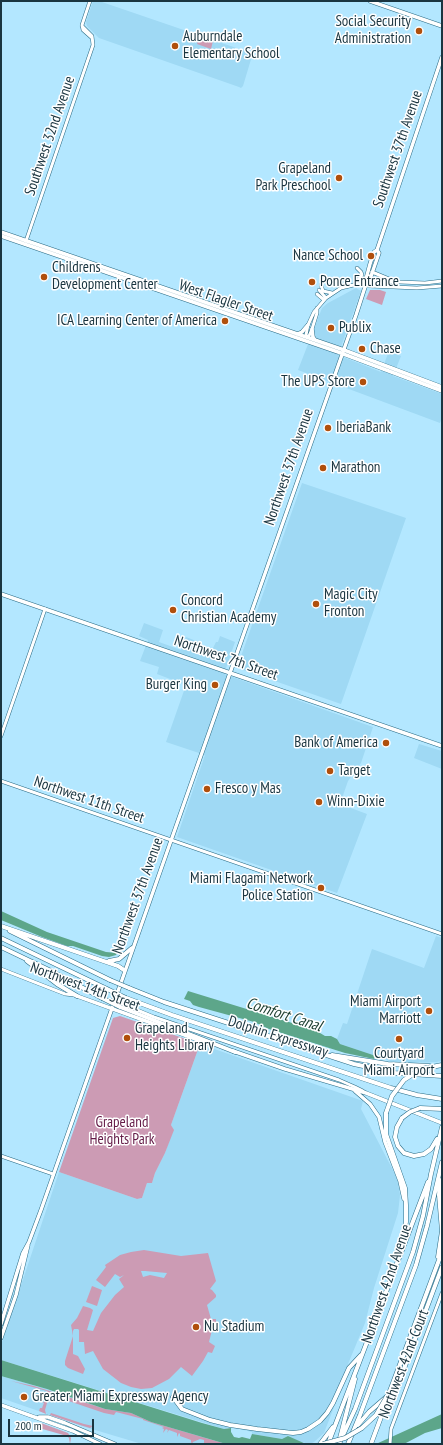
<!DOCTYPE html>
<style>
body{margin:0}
#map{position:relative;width:443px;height:1445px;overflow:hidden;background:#b3e7ff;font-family:"PT Sans Narrow",sans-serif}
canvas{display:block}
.frame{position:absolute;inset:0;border:2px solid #1a3540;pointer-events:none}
.scale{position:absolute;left:8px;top:1419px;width:86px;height:18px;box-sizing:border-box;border:2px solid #1a3540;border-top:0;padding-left:5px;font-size:12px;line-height:14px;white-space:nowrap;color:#1a3540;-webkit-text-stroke:3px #fff;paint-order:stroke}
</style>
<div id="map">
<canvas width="443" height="1445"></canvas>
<div class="frame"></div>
<div class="scale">200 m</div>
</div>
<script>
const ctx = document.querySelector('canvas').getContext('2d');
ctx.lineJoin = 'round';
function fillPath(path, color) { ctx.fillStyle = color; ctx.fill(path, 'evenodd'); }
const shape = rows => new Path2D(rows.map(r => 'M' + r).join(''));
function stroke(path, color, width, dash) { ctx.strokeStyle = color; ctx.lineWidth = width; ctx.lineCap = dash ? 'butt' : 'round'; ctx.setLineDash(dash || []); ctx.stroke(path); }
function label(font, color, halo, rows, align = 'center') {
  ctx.font = font + ' "PT Sans Narrow",sans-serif'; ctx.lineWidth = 3; ctx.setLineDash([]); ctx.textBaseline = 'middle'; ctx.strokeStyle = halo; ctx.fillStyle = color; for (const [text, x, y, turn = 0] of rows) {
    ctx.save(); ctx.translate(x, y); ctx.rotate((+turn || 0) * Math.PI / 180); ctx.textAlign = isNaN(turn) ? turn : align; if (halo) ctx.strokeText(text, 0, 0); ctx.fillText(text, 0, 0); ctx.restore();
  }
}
fillPath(shape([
 [93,1,99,1,251,53,252,56,243,86,241,88,239,87,99,38,87,26,86,22],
 [356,288,361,291,338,355,381,372,389,351,401,356,393,376,442,394,442,418,440,423,298,370,322,308,328,303],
 [302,483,406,518,341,704,243,670,239,662],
 [144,623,163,630,159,642,181,650,186,637,201,643,200,646,212,650,216,642,218,642,220,636,235,642,224,674,373,727,361,763,348,781,340,804,367,814,337,893,177,837,205,755,166,742,186,685,157,674,159,667,140,661,148,640,139,636],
 [419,744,442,751,442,769,414,758],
 [436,936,442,938,442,1061,436,1062,407,1063,390,1061,340,1044,337,1039,343,1023,347,1024,372,949,424,968],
 [200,1044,363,1101,361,1109,395,1174,398,1182,400,1195,398,1213,374,1288,365,1323,348,1364,346,1376,324,1433,314,1442,310,1444,297,1441,288,1436,282,1439,252,1434,252,1432,231,1427,224,1429,1,1360,1,1345,59,1172,137,1199,142,1198,147,1183,152,1183,155,1173,165,1153,173,1130,171,1125],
 [1,1376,47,1389,105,1409,131,1413,151,1422,205,1437,204,1443,202,1444,142,1444,85,1427,1,1398]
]), '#9fd9f4');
fillPath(shape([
 [200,36,213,41,211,49,197,44],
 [370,290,380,290,386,292,382,305,366,299],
 [120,1016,200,1044,171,1125,174,1130,165,1153,155,1173,152,1183,147,1183,142,1198,137,1199,59,1172,113,1018],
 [144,1250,181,1256,208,1253,216,1281,210,1289,212,1290,216,1295,216,1297,207,1305,211,1319,216,1319,216,1330,212,1330,209,1342,215,1346,212,1353,208,1352,203,1361,192,1376,181,1367,169,1379,152,1388,141,1389,131,1387,121,1383,103,1369,93,1351,85,1354,84,1342,79,1342,79,1330,78,1329,74,1329,73,1331,73,1354,78,1356,85,1369,83,1374,68,1368,65,1365,65,1361,73,1336,71,1325,77,1318,83,1306,90,1308,93,1310,87,1330,93,1331,101,1313,115,1295,124,1287,119,1279,124,1275,120,1277,115,1274,105,1287,96,1280,106,1267,105,1265,120,1255,131,1252],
 [141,1271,145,1271,167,1273,164,1278,150,1275,143,1277],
 [92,1286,102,1290,97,1306,86,1302],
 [11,1381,34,1386,105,1409,131,1413,151,1422,226,1444,202,1444,204,1443,204,1440,200,1439,193,1442,192,1444,191,1442,191,1440,180,1436,180,1434,179,1433,177,1437,177,1433,169,1430,167,1433,168,1430,166,1429,163,1433,164,1429,162,1428,164,1427,143,1420,143,1419,116,1412,114,1415,104,1413,51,1395,49,1396,45,1410,46,1414,39,1411,40,1408,42,1408,44,1403,42,1402,44,1402,47,1391],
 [51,1413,84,1424,93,1426,90,1428,80,1425,50,1415],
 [41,1423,68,1433,71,1438,70,1444,69,1438,67,1436,39,1428,39,1424]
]), '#cc9bb4');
fillPath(shape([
 [1,911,47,932,106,952,117,953,116,955,109,957,102,956,73,946,67,946,42,937,1,920],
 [188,991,315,1030,325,1036,331,1036,337,1039,340,1044,376,1056,374,1059,345,1053,269,1029,254,1022,199,1007,193,1005,190,1001,184,999],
 [1,1360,202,1423,224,1429,231,1428,231,1432,234,1437,239,1438,242,1437,250,1439,252,1434,282,1439,288,1436,306,1444,226,1444,199,1436,151,1422,131,1413,105,1409,47,1389,1,1376],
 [442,1414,442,1428,425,1433,404,1444,376,1444]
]), '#5da68a');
const minor = shape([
 [90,1,82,25,83,30,92,38],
 [26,241,93,45,92,36,82,26],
 [355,284,362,275,361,272,357,268],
 [367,284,374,281,425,283,442,281],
 [321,285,323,291,332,293],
 [319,290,326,298],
 [317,294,324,300],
 [307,337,306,335,308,325,314,312,326,298,341,288,358,284,366,284,370,286,417,288,442,286],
 [307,337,309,336,312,329,317,313,317,308],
 [1,736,45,609],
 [1,781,442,934],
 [1,969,65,994,74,995],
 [113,1000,154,1017,339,1080,355,1087,363,1091],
 [1,1156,53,1174],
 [390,1444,391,1429,442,1293]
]);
const major = shape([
 [370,1,442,26],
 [1,232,344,350,442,387],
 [1,236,338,352,442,391],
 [372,272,396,282],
 [366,284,370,279,379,253,377,250],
 [312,329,313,337,315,340],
 [297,334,302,332,308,325],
 [1,594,442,746],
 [77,996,212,1045],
 [233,1051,285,1069,366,1093,442,1123],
 [355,1091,370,1104,379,1117,385,1142,400,1181,404,1199],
 [1,1324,23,1253,29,1242,41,1210,356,315,366,284,366,279,370,264,374,252,377,250,442,57],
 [1,1338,16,1295,28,1245],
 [1,1405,73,1431,100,1444],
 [39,1417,48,1417,65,1423,115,1444]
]);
const highway = shape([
 [1,926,118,966,124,970],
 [10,931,110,980],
 [1,938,107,989],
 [1,947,49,970,102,998],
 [27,961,57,984,77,996],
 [109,961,119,959,132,948],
 [129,988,164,1002,354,1064,395,1073,442,1076],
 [126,998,172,1015,391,1088,417,1095,442,1099],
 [120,1007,235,1052],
 [332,1055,388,1064,430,1066],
 [420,1108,442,1109],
 [386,1113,386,1134,405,1188,406,1205,406,1222,401,1246],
 [402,1118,397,1127,395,1137,398,1146,404,1153,414,1156,424,1154,431,1149,437,1139],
 [438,1257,442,1231,439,1195,440,1180],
 [390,1391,442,1252],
 [173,1397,182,1409,210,1420,230,1425,257,1429,293,1433,301,1432,308,1429,320,1421,327,1413,333,1403,349,1368,361,1355],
 [358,1425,369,1412,391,1393,399,1382,442,1267],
 [340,1438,355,1379],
 [320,1444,333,1427],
 [328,1444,428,1182],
 [339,1444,355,1409,413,1252,423,1216,431,1174,442,1127],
 [348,1444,360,1415,416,1265,427,1226,442,1162]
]);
stroke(minor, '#296b85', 4);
stroke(major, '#296b85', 4.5);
stroke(highway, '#296b85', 5);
stroke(minor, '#fff', 3);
stroke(major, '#fff', 3.5);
stroke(highway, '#fff', 4);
const highwayBridge = shape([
 [110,980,129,988],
 [107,989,126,998],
 [102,998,120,1007],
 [386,1113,392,1096,404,1080,421,1069,442,1065],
 [402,1118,410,1112,420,1108],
 [323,1444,345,1438,362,1428,376,1415,390,1391],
 [371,1444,387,1401]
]);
stroke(highwayBridge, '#296b85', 5, []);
stroke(highwayBridge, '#fff', 4);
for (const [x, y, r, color] of [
 [419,31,4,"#b04f0c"],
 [175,46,4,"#b04f0c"],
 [339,178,4,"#b04f0c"],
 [371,256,4,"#b04f0c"],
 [44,277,4,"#b04f0c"],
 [312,282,4,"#b04f0c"],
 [225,321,4,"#b04f0c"],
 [331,328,4,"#b04f0c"],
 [362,349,4,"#b04f0c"],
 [363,382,4,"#b04f0c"],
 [328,428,4,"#b04f0c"],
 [323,468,4,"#b04f0c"],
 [316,604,4,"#b04f0c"],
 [173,610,4,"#b04f0c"],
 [215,685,4,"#b04f0c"],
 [386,743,4,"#b04f0c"],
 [330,771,4,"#b04f0c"],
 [207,789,4,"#b04f0c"],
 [319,802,4,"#b04f0c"],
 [321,888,4,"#b04f0c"],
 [429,1011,4,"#b04f0c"],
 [127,1038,4,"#b04f0c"],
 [399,1039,4,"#b04f0c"],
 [196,1327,4,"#b04f0c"],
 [24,1397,4,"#b04f0c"]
]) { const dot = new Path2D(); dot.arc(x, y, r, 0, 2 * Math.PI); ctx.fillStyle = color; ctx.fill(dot); stroke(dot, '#fff', 1.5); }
label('15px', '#1a3540', '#fff', [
 ["Social Security",411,22,"right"],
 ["Administration",411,39,"right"],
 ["Auburndale",183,37],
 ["Elementary School",183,54],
 ["Grapeland",331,169,"right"],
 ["Park Preschool",331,186,"right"],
 ["Nance School",363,256,"right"],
 ["Childrens",52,268],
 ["Development Center",52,285],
 ["Ponce Entrance",320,282],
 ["ICA Learning Center of America",217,321,"right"],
 ["Publix",339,328],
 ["Chase",370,349],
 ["The UPS Store",355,382,"right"],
 ["IberiaBank",336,428],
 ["Marathon",331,468],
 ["Magic City",324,595],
 ["Fronton",324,612],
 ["Concord",181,601],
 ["Christian Academy",181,618],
 ["Burger King",207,685,"right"],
 ["Bank of America",378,743,"right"],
 ["Target",338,771],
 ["Fresco y Mas",215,789],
 ["Winn-Dixie",327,802],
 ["Miami Flagami Network",313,879,"right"],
 ["Police Station",313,896,"right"],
 ["Miami Airport",421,1002,"right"],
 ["Marriott",421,1019,"right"],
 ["Grapeland",135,1029],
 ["Heights Library",135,1046],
 ["Courtyard",399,1054,"center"],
 ["Miami Airport",399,1071,"center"],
 ["Nu Stadium",204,1327],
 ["Greater Miami Expressway Agency",32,1397]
], 'left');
label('15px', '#1a3540', '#fff', [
 ["Southwest 32nd Avenue",50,136,-71],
 ["Southwest 37th Avenue",398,149,-71],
 ["West Flagler Street",226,301,19],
 ["Northwest 37th Avenue",289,467,-71],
 ["Northwest 7th Street",226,658,19],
 ["Northwest 11th Street",89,800,19],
 ["Northwest 37th Avenue",138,896,-70],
 ["Northwest 14th Street",85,987,20],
 ["Dolphin Expressway",278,1037,18],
 ["Northwest 42nd Avenue",387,1284,-71],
 ["Northwest 42nd Court",404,1364,-69]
]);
label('15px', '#641b47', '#fff', [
 ["Grapeland",122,1123],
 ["Heights Park",122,1140]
]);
label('italic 16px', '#1b3d30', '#fff', [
 ["Comfort Canal",284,1015,18]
]);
</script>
